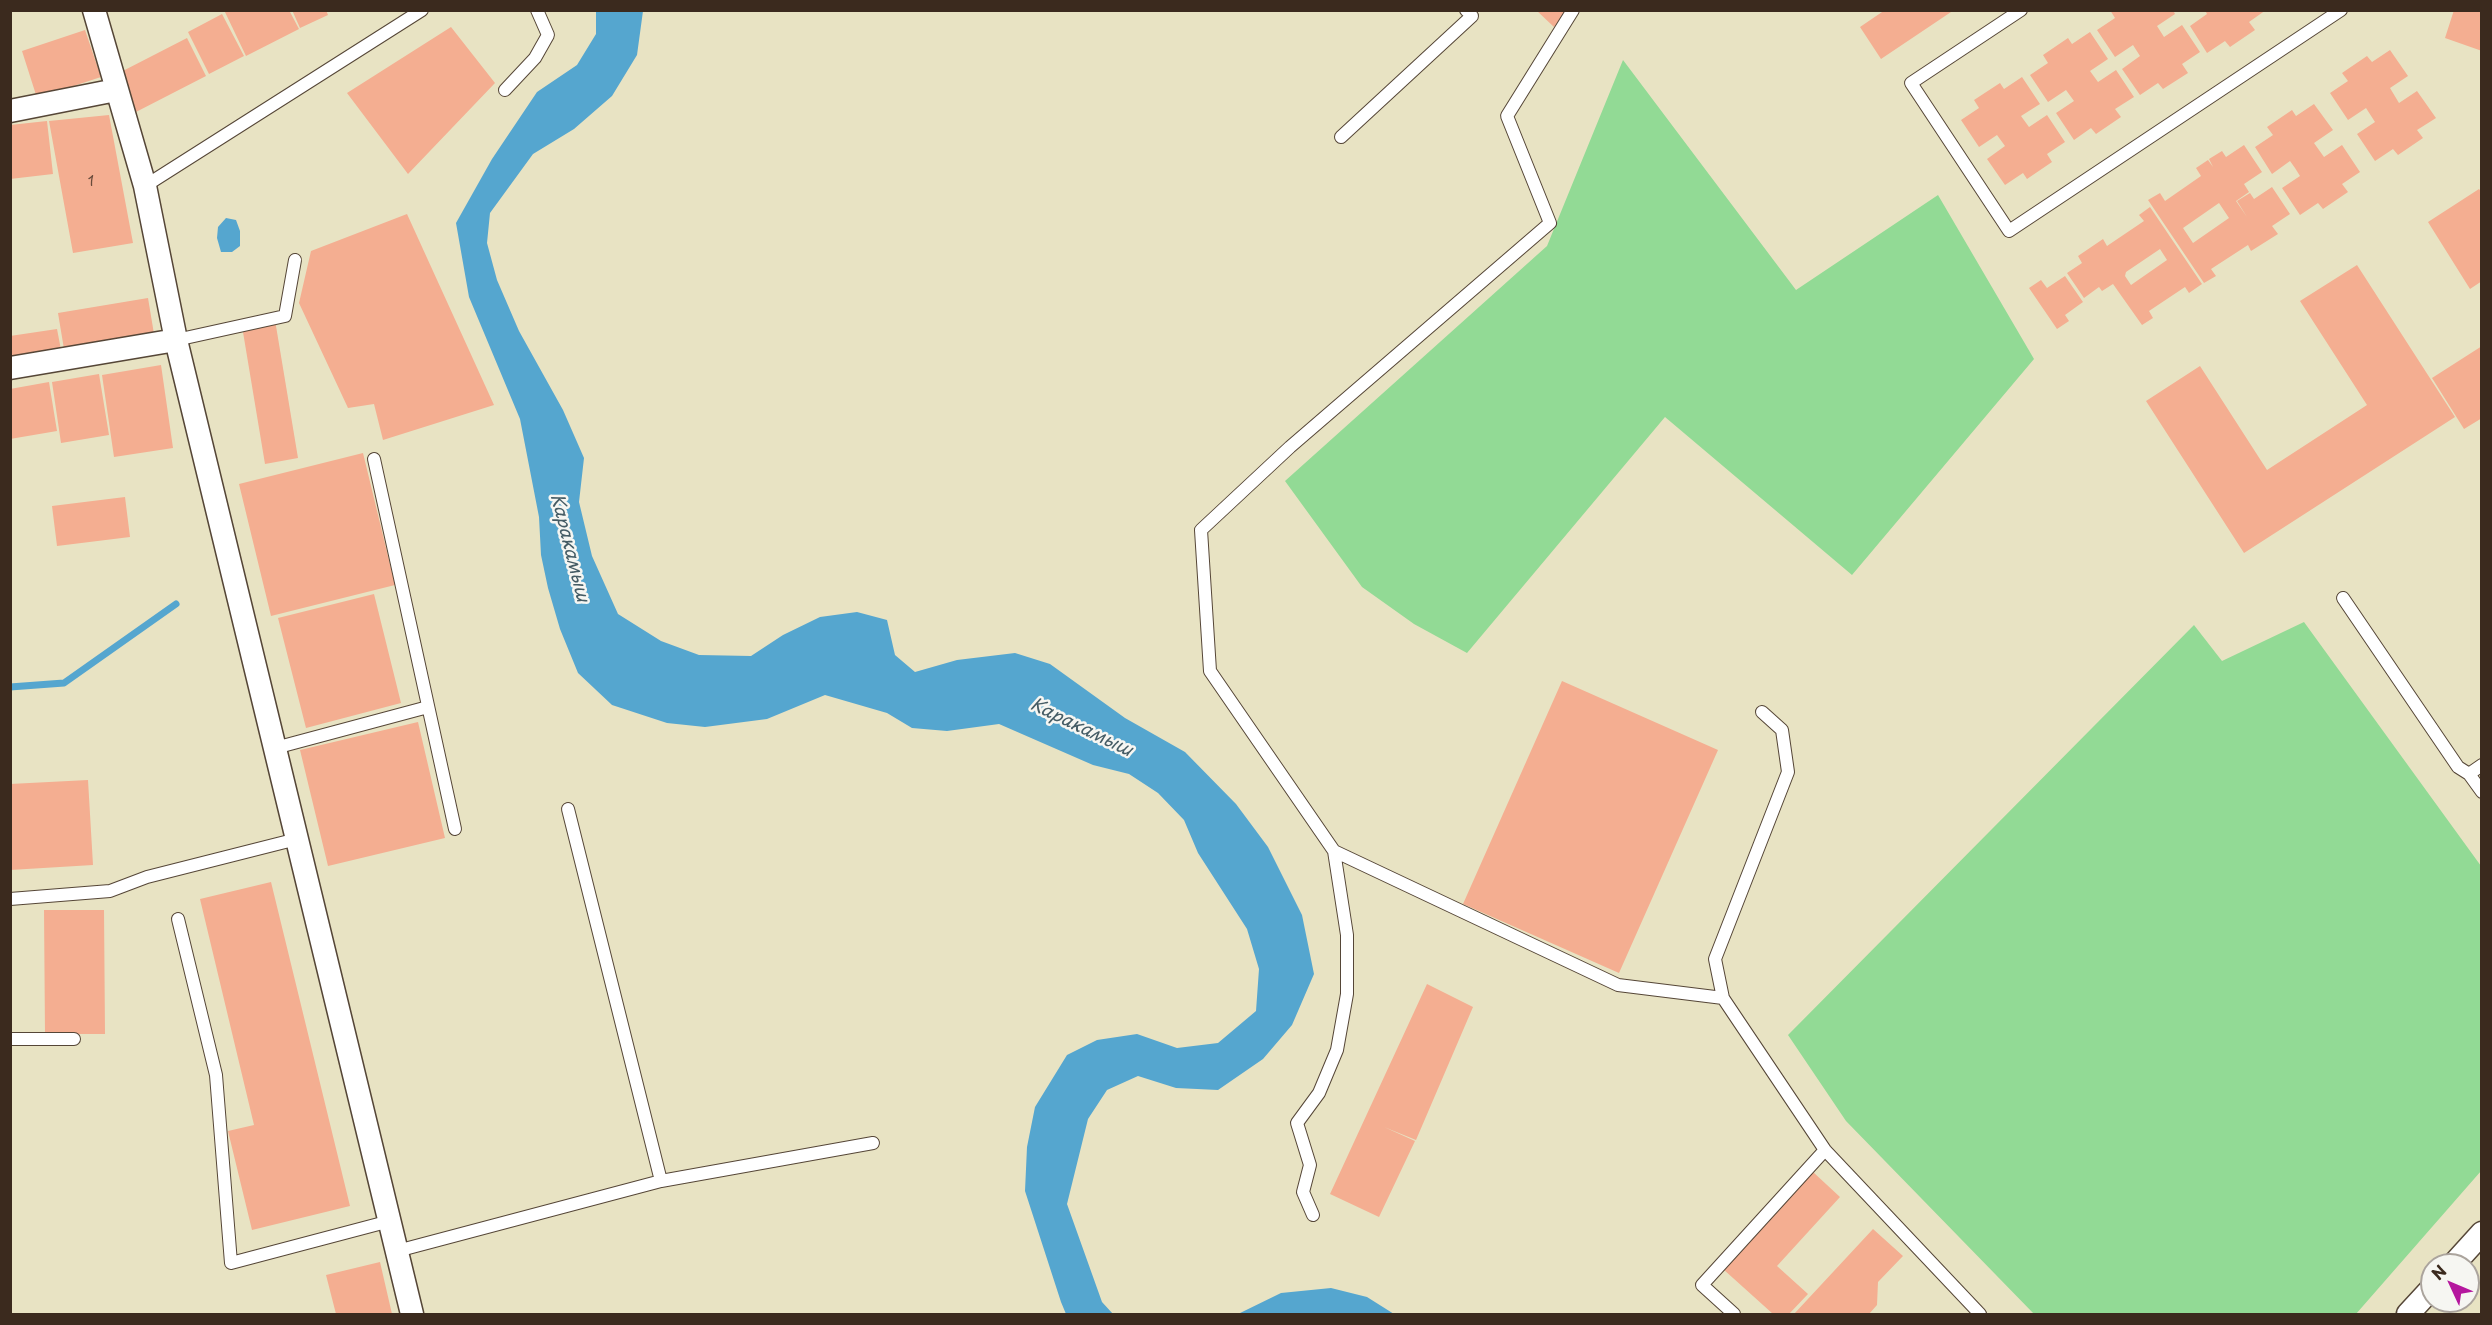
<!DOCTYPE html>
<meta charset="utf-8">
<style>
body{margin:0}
#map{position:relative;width:2492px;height:1325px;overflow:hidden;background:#e8e3c3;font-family:"Playpen Sans",sans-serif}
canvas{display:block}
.frame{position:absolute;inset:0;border:12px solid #3b2a1e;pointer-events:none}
.north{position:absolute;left:2420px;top:1253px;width:60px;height:60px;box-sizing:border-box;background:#f6f6f2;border:2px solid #aba49d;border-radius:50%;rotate:314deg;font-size:16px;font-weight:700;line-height:24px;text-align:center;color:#3b2a1e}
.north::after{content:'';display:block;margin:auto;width:21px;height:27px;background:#b5179e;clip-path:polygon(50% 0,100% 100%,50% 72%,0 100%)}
</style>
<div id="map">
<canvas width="2492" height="1325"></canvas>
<div class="frame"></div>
<div class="north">N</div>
</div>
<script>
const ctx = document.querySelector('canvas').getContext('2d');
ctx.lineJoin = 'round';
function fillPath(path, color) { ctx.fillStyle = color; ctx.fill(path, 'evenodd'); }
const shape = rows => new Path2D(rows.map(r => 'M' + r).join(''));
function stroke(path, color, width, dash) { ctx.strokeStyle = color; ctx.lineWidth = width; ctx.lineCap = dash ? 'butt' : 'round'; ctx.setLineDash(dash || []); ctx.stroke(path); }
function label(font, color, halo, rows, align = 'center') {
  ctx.font = font + ' "Playpen Sans",sans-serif'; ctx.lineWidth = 5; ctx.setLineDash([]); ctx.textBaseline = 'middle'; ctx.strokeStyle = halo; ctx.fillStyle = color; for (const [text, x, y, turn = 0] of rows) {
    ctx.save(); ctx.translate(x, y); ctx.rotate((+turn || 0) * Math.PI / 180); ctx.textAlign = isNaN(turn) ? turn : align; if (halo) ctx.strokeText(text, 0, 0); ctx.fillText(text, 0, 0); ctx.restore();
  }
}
fillPath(shape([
 [1623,60,1796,290,1938,195,2034,359,1852,575,1665,417,1467,653,1414,624,1362,587,1285,481,1547,246],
 [2304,622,2481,866,2481,1171,2356,1314,2034,1314,1846,1121,1788,1035,2194,625,2222,661]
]), '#92da95');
fillPath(shape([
 [596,11,643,11,637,55,612,96,574,129,533,154,490,213,487,243,497,280,519,331,563,410,584,458,579,502,592,556,618,614,661,641,699,655,751,656,783,635,820,617,857,612,887,620,895,655,915,672,957,660,1015,653,1050,664,1125,718,1185,752,1236,804,1268,847,1302,915,1314,974,1292,1025,1263,1059,1218,1090,1176,1088,1138,1076,1107,1090,1088,1119,1067,1204,1102,1302,1113,1314,1066,1314,1061,1302,1025,1191,1027,1147,1035,1107,1067,1055,1097,1040,1137,1034,1177,1048,1218,1043,1256,1011,1259,969,1247,929,1198,853,1184,820,1158,793,1129,774,1093,765,999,724,947,731,912,728,887,713,825,695,767,719,705,727,667,723,612,705,578,673,560,629,548,588,541,555,539,517,520,419,469,297,456,223,492,159,537,92,577,65,596,34],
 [226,218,236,220,240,231,240,246,232,252,221,252,217,238,218,227],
 [1331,1288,1367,1297,1394,1314,1238,1314,1281,1293]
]), '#55a6cf');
stroke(shape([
 [10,687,64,683,176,604]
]), '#55a6cf', 7);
fillPath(shape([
 [224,10,289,10,299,29,246,56],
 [292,10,326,10,328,15,300,28],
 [1536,10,1569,10,1554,27],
 [1885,10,1954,10,1881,59,1860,27],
 [2110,10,2173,10,2175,14,2157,26,2164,37,2182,25,2200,52,2182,64,2188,73,2163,89,2158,83,2140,95,2122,69,2140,56,2133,45,2115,57,2097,30,2115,18],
 [2205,10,2266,10,2249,22,2255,30,2230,47,2225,41,2207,53,2190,26,2207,14],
 [2454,10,2482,10,2482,51,2445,38],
 [222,14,244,56,209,74,188,32],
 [451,27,495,83,408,174,347,93],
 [85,30,101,77,37,98,22,51],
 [2090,32,2108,59,2090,71,2098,82,2116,70,2134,97,2115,109,2121,117,2096,134,2091,128,2074,140,2056,113,2074,101,2066,90,2048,102,2030,75,2048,63,2043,55,2068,38,2072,44],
 [187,38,206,76,134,113,115,75],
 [2390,50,2408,76,2390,88,2399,103,2417,91,2436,118,2417,130,2423,138,2398,155,2393,149,2375,161,2357,134,2375,122,2366,108,2348,120,2330,93,2348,81,2342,73,2367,56,2372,62],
 [2022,77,2040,104,2021,116,2029,127,2047,115,2065,142,2047,154,2052,162,2027,179,2023,173,2005,185,1987,159,2005,146,1997,135,1979,147,1961,120,1979,108,1974,100,2000,83,2004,89],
 [2314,104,2333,130,2314,143,2324,157,2342,145,2360,172,2342,184,2348,192,2323,209,2318,203,2300,215,2282,188,2300,176,2295,168,2290,161,2272,174,2255,147,2273,135,2267,127,2292,110,2296,116],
 [109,115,133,243,73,253,49,121],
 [47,121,53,174,10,179,10,125],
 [2244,145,2262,172,2244,184,2249,192,2236,201,2247,217,2237,201,2250,193,2254,199,2272,187,2290,214,2272,226,2278,234,2251,251,2248,245,2211,269,2216,276,2204,283,2148,200,2160,193,2165,201,2201,176,2196,168,2208,160,2213,167,2209,159,2222,151,2226,157],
 [2219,203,2229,218,2193,243,2183,228],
 [2479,189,2482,193,2482,281,2470,289,2428,222],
 [2150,207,2202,284,2189,293,2185,287,2149,311,2153,318,2142,325,2113,284,2102,291,2099,287,2084,298,2067,273,2082,263,2078,256,2103,239,2107,246,2144,221,2139,215],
 [2160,249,2167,260,2131,285,2125,276,2126,272],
 [407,214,494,405,383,440,374,404,348,408,299,303,311,251],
 [2357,265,2455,417,2244,553,2146,401,2200,366,2267,470,2367,405,2300,301],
 [2065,276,2083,302,2065,315,2069,321,2057,329,2029,288,2041,280,2047,288],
 [148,298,155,340,65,355,58,313],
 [274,314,298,458,265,464,241,320],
 [57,329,62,355,10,364,10,336],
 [2482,346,2482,418,2464,429,2432,378],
 [161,365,173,448,114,457,102,375],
 [99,374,109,435,61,443,52,382],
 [49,382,57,431,10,439,10,389],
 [363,453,395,585,271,616,239,484],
 [125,497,130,537,57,546,52,506],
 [374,594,401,703,306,728,278,618],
 [1562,681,1718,750,1619,973,1463,904],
 [418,722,445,838,328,866,300,750],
 [88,780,93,865,10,870,10,784],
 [271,882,350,1206,252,1230,228,1131,254,1125,200,899],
 [44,910,104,910,105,1034,45,1034],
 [1427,984,1473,1007,1416,1140,1384,1127,1415,1141,1379,1217,1330,1194],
 [1813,1172,1840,1197,1777,1266,1808,1294,1789,1314,1773,1314,1723,1269],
 [1873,1229,1903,1256,1878,1282,1877,1305,1869,1314,1794,1314],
 [380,1262,392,1314,336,1314,326,1275]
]), '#f4ae91');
const lane = shape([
 [2021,10,1911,83,2009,231,2341,10],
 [505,90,535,58,548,35,537,10],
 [1341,137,1472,16,1466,10],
 [145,186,422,10],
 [176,340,285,316,295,260],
 [374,459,455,829],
 [2343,598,2458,767,2469,774,2482,792],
 [275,748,428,707],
 [2469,774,2482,765],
 [568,809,661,1181],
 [1334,851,1618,985,1723,998,1825,1150,1980,1314],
 [10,899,110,891,147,877,297,839],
 [178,919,216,1075,231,1263,390,1221],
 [1723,998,1715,959,1788,772,1782,730,1762,712],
 [10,1039,74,1039],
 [1313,1215,1303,1192,1310,1165,1297,1123,1319,1093,1337,1050,1347,994,1347,935,1334,851,1210,671,1201,530,1290,447,1550,223,1507,116,1573,10],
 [397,1251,661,1181,873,1143],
 [1734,1314,1702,1285,1825,1150]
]);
const street = shape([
 [94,10,145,186,176,340,412,1314],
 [10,111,116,90],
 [10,368,176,340],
 [2453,1265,2482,1233],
 [2408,1314,2432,1288]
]);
stroke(lane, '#554637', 14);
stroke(street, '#554637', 25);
stroke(lane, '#fff', 12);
stroke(street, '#fff', 22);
label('14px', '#694b3b', null, [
 ["1",91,182]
]);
label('italic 18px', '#455c65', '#f6f6f2', [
 ["Каракамыш",569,548,76],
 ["Каракамыш",1081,728,26]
]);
</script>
